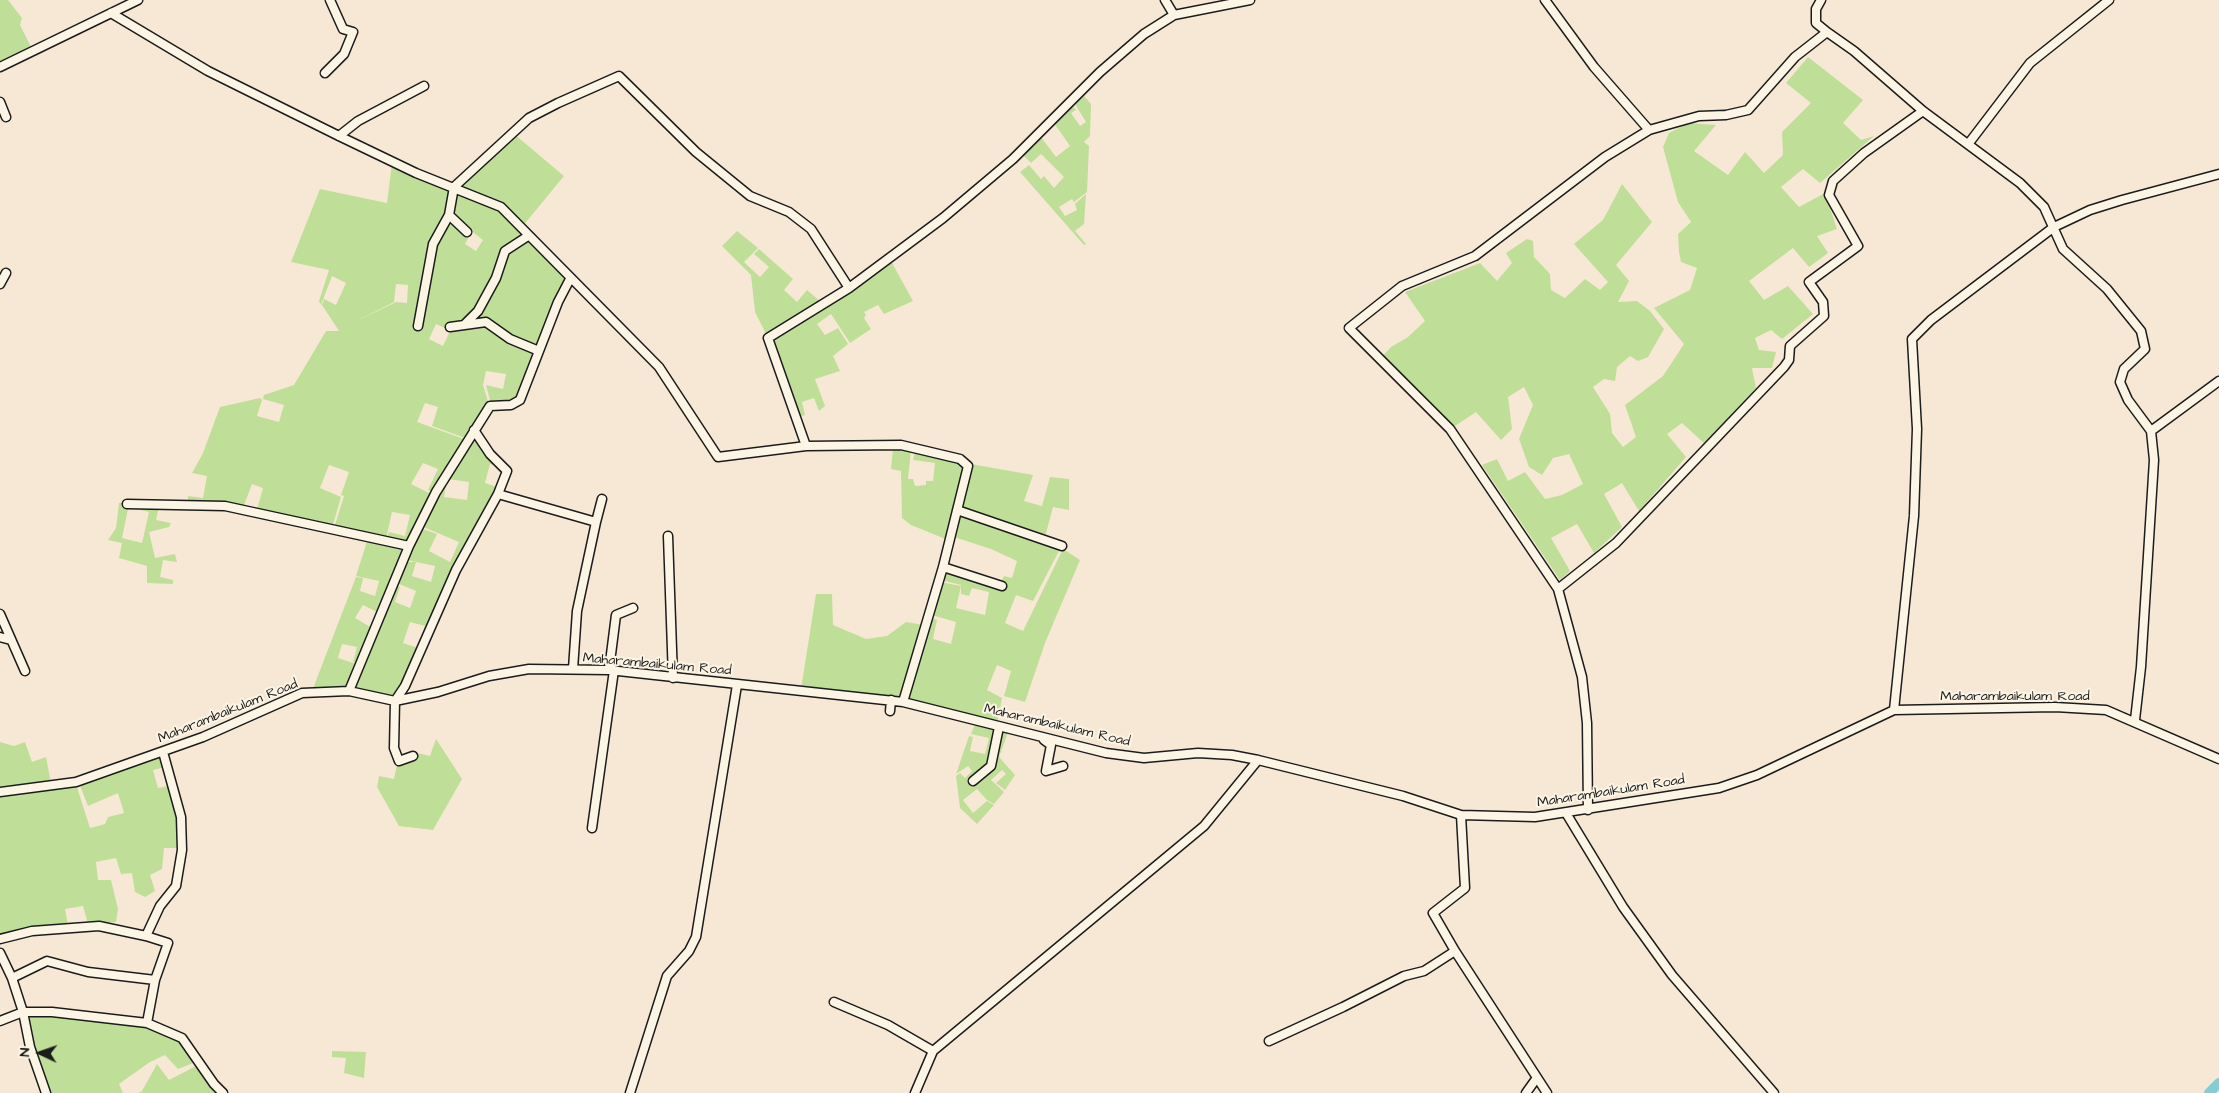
<!DOCTYPE html>
<style>
body{margin:0}
#map{position:relative;width:2219px;height:1093px;overflow:hidden;background:#f7e8d5;font-family:"Architects Daughter",sans-serif}
canvas{display:block}
.north{position:absolute;left:15px;top:1028px;width:50px;height:50px;-webkit-text-stroke:4px #fcf5e5;paint-order:stroke;rotate:273deg;font-size:14px;font-weight:700;line-height:20px;text-align:center;color:#1c1c1c}
.north::after{content:'';display:block;margin:auto;width:18px;height:22px;background:#1c1c1c;clip-path:polygon(50% 0,100% 100%,50% 72%,0 100%)}
</style>
<div id="map">
<canvas width="2219" height="1093"></canvas>
<div class="north">N</div>
</div>
<script>
const ctx = document.querySelector('canvas').getContext('2d');
ctx.lineJoin = 'round';
function fillPath(path, color) { ctx.fillStyle = color; ctx.fill(path, 'evenodd'); }
const shape = rows => new Path2D(rows.map(r => 'M' + r).join(''));
function stroke(path, color, width, dash) { ctx.strokeStyle = color; ctx.lineWidth = width; ctx.lineCap = dash ? 'butt' : 'round'; ctx.setLineDash(dash || []); ctx.stroke(path); }
function label(font, color, halo, rows, align = 'center') {
  ctx.font = font + ' "Architects Daughter",sans-serif'; ctx.lineWidth = 4; ctx.setLineDash([]); ctx.textBaseline = 'middle'; ctx.strokeStyle = halo; ctx.fillStyle = color; for (const [text, x, y, turn = 0] of rows) {
    ctx.save(); ctx.translate(x, y); ctx.rotate((+turn || 0) * Math.PI / 180); ctx.textAlign = isNaN(turn) ? turn : align; if (halo) ctx.strokeText(text, 0, 0); ctx.fillText(text, 0, 0); ctx.restore();
  }
}
fillPath(shape([
 [0,0,8,0,22,18,20,25,32,49,0,64],
 [1808,57,1863,100,1843,123,1861,140,1874,136,1820,183,1803,169,1781,187,1799,207,1825,193,1837,229,1817,236,1828,253,1809,267,1793,248,1749,281,1764,300,1788,286,1813,314,1782,339,1771,330,1755,338,1759,350,1776,352,1772,368,1752,368,1756,388,1705,444,1682,423,1667,434,1686,457,1639,511,1622,483,1604,494,1622,527,1594,553,1577,524,1551,538,1570,571,1560,580,1482,465,1497,459,1508,481,1525,472,1545,499,1562,495,1583,484,1569,454,1553,458,1542,475,1529,467,1519,439,1533,405,1524,387,1508,397,1512,429,1501,440,1476,412,1455,426,1407,378,1381,358,1391,347,1408,337,1425,321,1405,292,1480,263,1497,281,1512,263,1506,253,1527,239,1533,241,1534,257,1550,274,1551,290,1565,298,1585,279,1600,290,1608,282,1574,244,1603,220,1622,184,1652,222,1616,265,1629,281,1618,302,1637,301,1650,311,1664,329,1648,357,1638,361,1630,356,1617,367,1615,381,1604,379,1593,387,1610,414,1612,433,1623,447,1636,437,1625,405,1663,376,1684,344,1654,308,1690,290,1697,268,1681,262,1679,252,1678,234,1691,222,1678,202,1663,147,1669,133,1688,123,1716,125,1694,151,1728,175,1745,152,1764,173,1783,155,1782,132,1811,103,1786,83],
 [1084,96,1091,104,1090,136,1084,142,1089,146,1087,192,1074,202,1072,199,1059,207,1065,216,1077,210,1075,204,1086,194,1084,224,1075,231,1086,244,1084,245,1020,172,1029,165,1041,179,1044,176,1054,188,1064,177,1041,154,1031,163,1023,155,1012,164,1051,124,1053,126,1041,137,1056,157,1070,146,1054,123,1073,106,1076,110,1071,113,1080,126,1086,122,1075,104],
 [514,134,564,176,522,227,502,206,457,187],
 [392,163,452,188,448,215,431,243,416,327,420,328,434,244,449,218,467,232,471,233,465,244,476,251,483,240,451,215,455,189,500,208,526,235,503,250,494,278,476,310,469,317,470,319,479,312,497,278,507,252,528,238,568,279,556,301,538,349,511,338,486,320,449,325,447,329,436,324,429,339,443,346,451,329,485,324,508,340,538,352,519,399,511,404,491,404,486,385,503,389,506,374,486,371,483,385,489,405,468,439,432,426,438,407,425,403,417,422,467,440,434,493,428,490,438,469,423,463,411,484,433,495,408,544,387,539,389,532,405,536,410,515,392,512,386,539,334,528,344,496,341,495,349,472,329,465,320,488,341,497,332,528,257,510,263,488,252,484,243,508,224,504,188,503,188,496,203,498,207,476,192,473,203,453,220,407,260,398,262,400,257,416,279,422,284,405,263,399,264,395,294,385,326,331,339,331,322,305,324,299,336,305,346,283,332,276,321,305,319,301,329,270,291,262,320,189,387,203],
 [396,284,408,285,407,303,396,302,353,323,394,302],
 [737,231,758,248,744,262,760,277,769,267,754,254,759,249,793,279,784,290,797,302,807,290,822,303,767,336,755,312,751,275,722,246],
 [891,261,913,301,884,314,878,305,864,312,866,315,864,318,871,329,850,343,831,314,817,324,825,335,838,328,848,344,833,356,840,371,815,379,825,406,819,411,814,398,802,402,805,415,799,417,770,340],
 [474,432,499,467,490,464,485,483,497,487,422,647,418,646,425,626,410,622,403,643,421,649,394,700,352,690,397,586,400,587,395,602,410,608,416,591,399,584,407,562,416,562,412,576,431,582,435,566,407,560,420,528,437,534,429,551,450,562,459,542,421,526,447,480,444,497,467,500,469,482,448,479],
 [893,448,911,450,908,479,913,479,915,486,926,485,926,481,933,481,935,463,913,460,915,451,959,460,966,467,948,540,911,525,902,518,901,471,891,469],
 [971,464,1033,475,1024,501,1042,506,1050,477,1069,479,1069,510,1053,507,1045,537,960,508],
 [125,502,128,509,122,538,142,543,149,512,131,508,129,505,159,506,156,520,171,523,169,527,149,532,155,558,175,554,177,562,163,560,160,577,173,580,173,584,147,583,147,566,119,558,122,543,108,540,116,528,119,503],
 [959,513,1061,547,1033,601,1016,595,1005,623,1023,631,1063,549,1080,560,1045,643,1025,702,1004,696,1011,671,997,665,987,690,1002,698,997,724,906,701,931,618,937,620,933,639,951,644,956,622,932,615,940,582,961,586,956,608,985,615,989,592,972,588,969,596,961,594,961,585,941,580,944,570,1005,589,1006,584,1001,582,1004,576,1012,578,1017,561,991,549,954,537],
 [368,538,408,546,379,613,363,605,355,618,374,629,360,664,353,662,357,647,342,644,338,658,359,665,348,690,312,691,356,577,363,578,360,591,375,596,379,581,356,576],
 [816,594,832,594,833,625,866,639,887,636,906,622,924,625,903,700,801,689],
 [976,722,998,728,992,766,1000,728,1009,730,999,757,1015,775,1005,790,996,783,1006,774,1002,770,991,780,1004,792,994,804,987,800,977,789,963,800,973,813,987,801,994,805,977,824,960,808,956,776,960,773,965,778,972,771,968,766,956,774,969,736,973,737,970,751,985,754,989,738,971,734],
 [436,739,462,779,433,830,399,826,377,787,379,776,394,779,397,764,414,757,417,753,430,756],
 [0,742,14,746,25,742,32,762,46,757,51,783,0,791],
 [162,754,165,767,153,770,158,788,169,786,178,817,179,848,164,848,162,869,150,875,155,891,145,897,135,892,132,873,121,874,116,858,96,862,98,880,111,880,118,909,116,922,88,924,83,906,65,909,68,925,0,937,0,794,76,784,90,828,105,824,108,817,124,813,118,793,88,806,79,783,128,768],
 [28,1015,146,1025,178,1040,193,1063,178,1069,165,1055,150,1062,119,1084,123,1093,50,1093,33,1043],
 [332,1051,366,1052,364,1078,344,1073,346,1058,332,1057],
 [157,1064,169,1080,196,1066,221,1093,138,1093,142,1091]
]), '#bfdf98');
stroke(shape([
 [2209,1093,2219,1083]
]), '#7ecfd6', 10);
const street = shape([
 [1165,0,1174,15],
 [1545,0,1594,67,1649,130],
 [1821,0,1816,9,1816,23,1827,32],
 [111,13,208,71,339,136,416,173,501,207,659,367,718,457,806,446,901,445,960,459,968,466,943,567,903,702],
 [0,67,138,0],
 [325,73,344,54,353,32,343,29,330,0],
 [0,102,6,117],
 [339,136,358,121,424,86],
 [1969,143,2030,63,2109,0],
 [467,232,449,215,454,187,529,118,558,103,619,76,696,152,750,196,789,212,811,229,849,288],
 [0,284,6,273],
 [464,325,478,311,496,278,505,251,528,236],
 [418,326,433,244,449,215],
 [450,327,486,322,510,339,539,351],
 [474,430,490,454,507,471,498,494,596,522,602,499],
 [2151,431,2219,381],
 [806,446,768,338,849,288,943,218,1013,159,1100,72,1144,34,1174,15,1250,0],
 [127,504,225,506,409,546],
 [957,510,1062,546],
 [668,536,673,678],
 [943,567,1002,586],
 [1558,589,1616,543,1784,367,1789,360,1790,346,1824,316,1823,302,1809,282,1858,246,1829,195,1833,181,1864,153,1923,111],
 [0,614,25,671],
 [0,637,11,640],
 [573,669,577,611,596,522],
 [609,670,616,615,633,608],
 [349,691,409,546,436,492,490,406,511,405,520,400,558,302,570,279],
 [1894,710,1914,516,1917,429,1912,339,1931,320,2054,227,2090,210,2122,200,2219,174],
 [890,711,891,700],
 [1044,740,1051,745,1046,771,1063,766],
 [413,756,399,761,394,748,395,701,405,686,456,570,498,494],
 [973,781,991,766,999,727],
 [0,792,76,782,203,737,302,693,349,691,395,701,438,692,489,676,529,669,609,670,903,702,1106,753,1144,758,1198,753,1232,755,1258,760,1403,796,1461,815,1535,817,1719,788,1757,775,1894,710,2055,707,2106,710,2219,759],
 [1588,810,1587,723,1582,677,1558,589,1450,429,1349,328,1402,286,1475,256,1605,157,1649,130,1699,116,1726,115,1748,110,1795,57,1827,32,1854,51,1923,111,2020,183,2044,207,2063,249,2107,289,2141,331,2145,349,2124,369,2120,382,2128,400,2151,431,2154,460,2141,667,2135,720],
 [1566,813,1623,907,1672,975,1774,1093],
 [1461,815,1465,888,1433,913,1455,951,1547,1093],
 [592,828,614,670],
 [146,936,160,906,176,886,182,850,181,817,163,752],
 [0,939,32,931,99,926,146,936,168,943,155,980,147,1023],
 [0,953,12,978,23,1012,52,1012,147,1023,182,1038,214,1084,223,1093],
 [12,978,47,961,88,972,155,980],
 [834,1002,888,1025,933,1051],
 [0,1021,23,1012,30,1047,46,1093],
 [1269,1041,1343,1007,1404,976,1424,971,1455,951],
 [630,1093,667,976,689,951,696,937,737,685],
 [915,1093,933,1051,1204,826,1258,760],
 [1526,1093,1536,1079]
]);
stroke(street, '#1c1c1c', 11);
stroke(street, '#fcf5e5', 8);
label('14px', '#1c1c1c', '#fcf5e5', [
 ["Maharambaikulam Road",657,665,5],
 ["Maharambaikulam Road",2015,697],
 ["Maharambaikulam Road",228,712,-22],
 ["Maharambaikulam Road",1057,726,13],
 ["Maharambaikulam Road",1611,792,-9]
]);
</script>
